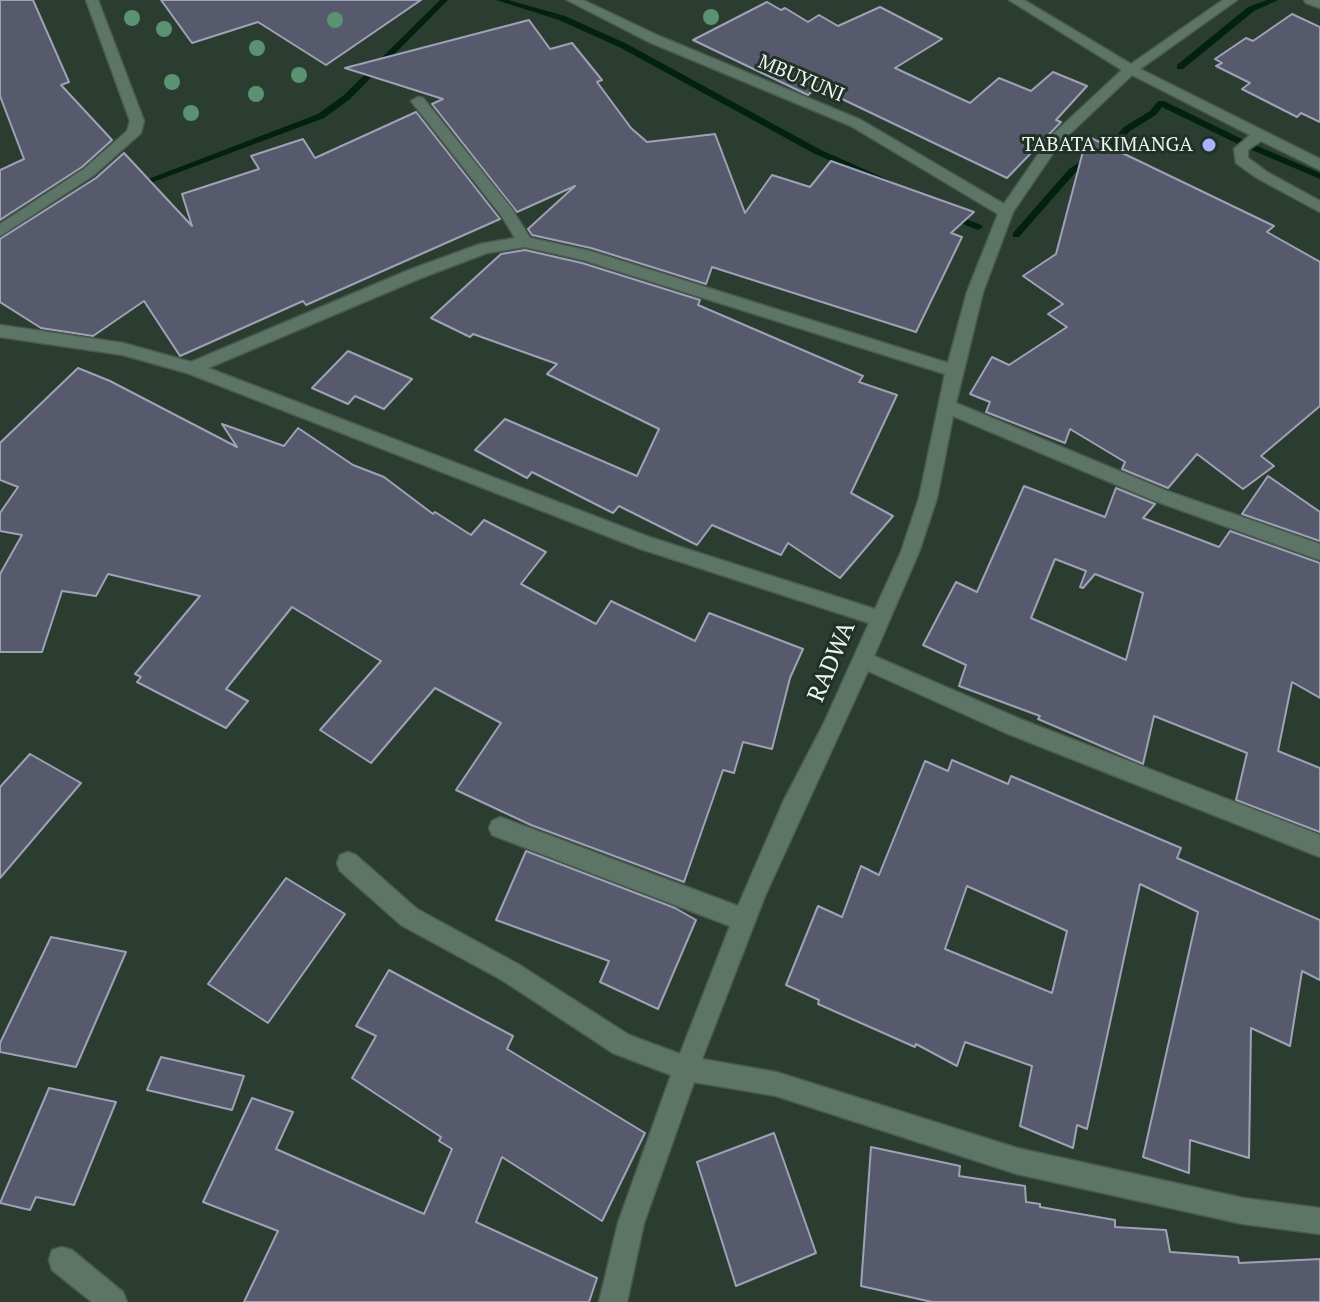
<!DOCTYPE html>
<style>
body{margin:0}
canvas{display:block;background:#2b3c31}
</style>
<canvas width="1320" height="1302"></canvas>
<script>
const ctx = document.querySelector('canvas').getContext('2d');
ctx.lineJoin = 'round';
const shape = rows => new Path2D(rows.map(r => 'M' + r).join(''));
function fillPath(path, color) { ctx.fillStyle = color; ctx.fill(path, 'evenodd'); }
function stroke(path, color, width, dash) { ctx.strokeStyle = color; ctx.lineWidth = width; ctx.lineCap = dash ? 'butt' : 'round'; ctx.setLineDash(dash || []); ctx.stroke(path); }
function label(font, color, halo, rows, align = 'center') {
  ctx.font = font + ' "PT Serif",serif'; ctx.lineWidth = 6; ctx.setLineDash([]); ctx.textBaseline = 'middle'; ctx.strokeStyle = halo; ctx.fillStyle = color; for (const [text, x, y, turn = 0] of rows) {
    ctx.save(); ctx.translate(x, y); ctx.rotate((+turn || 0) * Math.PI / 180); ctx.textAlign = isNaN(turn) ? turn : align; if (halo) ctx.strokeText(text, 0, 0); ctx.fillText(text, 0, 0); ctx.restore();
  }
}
fillPath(shape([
 [440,0,448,0,350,99,324,118,137,188,131,188,130,186,318,114,344,95,440,0],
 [496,0,508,0,565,16,627,44,821,150,909,189,908,191,902,191,815,154,621,48,559,20,496,0],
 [1267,0,1278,0,1254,11,1183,69,1177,69,1177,65,1248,7,1267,0],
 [1158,101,1164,101,1246,141,1320,173,1320,179,1240,145,1162,107,1156,115,1130,131,1117,146,1075,173,1019,237,1013,237,1013,233,1069,169,1111,142,1124,127,1150,111,1158,101],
 [948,212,981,225,983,227,978,230,945,217,943,215,948,212]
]), '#022111');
const building = shape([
 [0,0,33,0,69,82,61,85,112,140,82,167,0,220,0,170,24,159,0,96,0,0],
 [161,0,421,0,326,65,258,22,192,43,161,0],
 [767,2,781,10,785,8,808,22,819,15,838,26,880,7,942,39,895,68,970,103,999,78,1031,91,1053,72,1087,86,1056,120,1061,122,1007,178,817,87,808,95,693,40,767,2],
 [1292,14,1320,27,1320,122,1301,113,1297,117,1242,89,1250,83,1216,66,1222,63,1215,59,1246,38,1253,41,1292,14],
 [529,20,550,49,572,43,602,80,597,82,631,128,647,142,715,134,745,213,772,175,810,187,831,161,974,212,951,233,962,237,916,332,712,267,706,284,591,248,532,235,528,229,575,186,517,212,432,104,443,99,345,68,529,20],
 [416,112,500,219,306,305,303,301,180,356,144,301,93,336,41,328,0,302,0,239,96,178,124,153,192,226,182,194,259,169,251,156,303,139,315,158,416,112],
 [1087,136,1274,226,1267,232,1320,262,1320,406,1261,456,1274,466,1243,489,1197,454,1168,488,1122,469,1125,462,1070,429,1065,443,986,412,990,402,970,394,992,357,1009,365,1067,327,1048,314,1063,304,1023,276,1056,254,1087,136],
 [525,250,582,263,700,300,698,305,863,376,859,382,897,395,851,493,893,516,840,578,788,543,781,555,712,525,697,545,619,506,613,513,532,472,527,478,475,450,505,419,637,476,659,429,547,374,557,364,473,334,470,337,431,318,501,254,525,250],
 [348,351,412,379,384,409,355,396,348,404,312,388,348,351],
 [78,368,110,381,237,447,222,424,284,446,298,428,353,465,384,477,433,514,435,512,471,535,484,520,546,552,521,584,596,624,611,601,695,641,709,613,803,649,790,678,772,749,743,742,734,773,723,770,684,882,531,825,456,790,501,723,435,688,371,763,320,730,381,661,292,607,226,689,248,701,226,728,137,682,141,677,135,674,200,596,108,574,96,596,62,591,42,652,0,652,0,574,22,535,0,531,0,513,18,487,0,480,0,443,78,368],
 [1268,476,1320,512,1320,541,1242,514,1268,476],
 [1024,486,1105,517,1116,488,1155,504,1143,518,1219,547,1230,531,1320,563,1320,698,1292,682,1278,751,1320,768,1320,832,1236,800,1247,753,1154,716,1143,764,1038,719,1040,716,959,686,966,665,923,645,956,582,977,592,1024,486],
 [1055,559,1086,571,1080,587,1083,588,1095,574,1143,593,1126,660,1031,618,1055,559],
 [30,754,81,783,0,878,0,787,30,754],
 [952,760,1008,784,1011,776,1181,848,1177,858,1320,920,1320,980,1302,971,1290,1046,1251,1028,1249,1158,1190,1140,1189,1173,1143,1157,1198,912,1140,884,1087,1129,1077,1125,1073,1148,1020,1126,1032,1066,965,1042,957,1066,916,1044,915,1047,818,1004,819,1000,786,985,818,906,842,917,861,866,879,875,925,761,948,771,952,760],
 [967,886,1067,931,1052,993,945,949,967,886],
 [526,851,675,908,696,920,658,1009,600,982,609,961,496,920,526,851],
 [286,878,345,914,268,1023,208,984,286,878],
 [51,937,126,952,76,1067,0,1052,0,1043,51,937],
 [389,970,513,1036,507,1049,645,1133,602,1221,502,1157,476,1222,597,1278,589,1302,244,1302,278,1231,203,1202,252,1098,293,1112,276,1149,424,1214,452,1149,439,1141,441,1137,352,1078,376,1036,356,1026,389,970],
 [161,1057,244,1076,232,1110,147,1090,161,1057],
 [49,1088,116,1102,74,1205,36,1197,30,1210,0,1203,49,1088],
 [774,1133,816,1253,736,1286,697,1162,774,1133],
 [871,1147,960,1166,959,1176,1025,1186,1026,1202,1040,1204,1040,1207,1115,1220,1115,1227,1166,1230,1170,1252,1238,1257,1239,1263,1320,1259,1320,1302,932,1302,861,1286,871,1147]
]);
fillPath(building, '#575a6c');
stroke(building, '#9fa2b6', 2);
const minor = shape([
 [86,0,98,0,144,121,141,133,94,175,0,236,0,224,84,169,127,131,130,121,86,0],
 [567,0,583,0,659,36,861,120,1004,204,1050,137,1122,70,1009,0,1024,0,1131,64,1223,0,1237,0,1140,69,1320,159,1320,170,1261,141,1248,150,1248,158,1267,172,1320,201,1320,212,1257,178,1236,163,1234,149,1250,135,1132,75,1060,143,1013,212,983,292,956,403,1167,491,1320,544,1320,560,1155,501,953,416,937,498,919,552,874,656,1020,719,1320,835,1320,857,1006,733,868,671,765,896,702,1059,776,1072,1017,1148,1243,1198,1320,1208,1320,1234,1243,1224,1017,1174,776,1096,694,1082,644,1223,627,1302,599,1302,618,1223,671,1075,613,1053,502,980,401,925,340,871,337,863,340,855,348,852,356,855,417,909,518,964,629,1035,680,1054,730,926,492,835,489,828,492,821,500,817,738,906,784,800,824,723,869,623,638,548,187,373,123,355,0,337,0,325,123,343,191,362,409,270,480,244,515,238,501,215,411,101,418,97,423,98,512,209,530,238,590,251,948,363,967,292,998,214,851,126,649,42,567,0],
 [525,247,583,260,945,374,919,498,901,552,875,609,649,537,208,368,421,278,487,253,525,247],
 [1304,0,1320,0,1320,8,1306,3,1304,0],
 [62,1247,72,1250,123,1292,127,1302,92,1302,52,1270,49,1260,52,1250,62,1247]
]);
stroke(minor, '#4a5a50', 3);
fillPath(minor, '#5d7566');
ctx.fillStyle = '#5b9372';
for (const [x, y] of [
 [711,17],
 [132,18],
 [335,20],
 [164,29],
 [257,48],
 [299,75],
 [172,82],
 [256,94],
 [191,113]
]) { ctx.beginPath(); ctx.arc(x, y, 8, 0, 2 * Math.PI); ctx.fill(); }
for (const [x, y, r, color] of [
 [1209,145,8,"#a7b1fc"]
]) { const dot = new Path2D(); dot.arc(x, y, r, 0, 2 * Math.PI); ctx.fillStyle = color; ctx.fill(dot); stroke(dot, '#213127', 3); }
label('20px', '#edf7f0', '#213127', [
 ["MBUYUNI",801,79,23]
]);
label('20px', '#edf7f0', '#213127', [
 ["TABATA KIMANGA",1193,145]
], 'right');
label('24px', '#edf7f0', '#213127', [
 ["RADWA",832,662,-67]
]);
</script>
